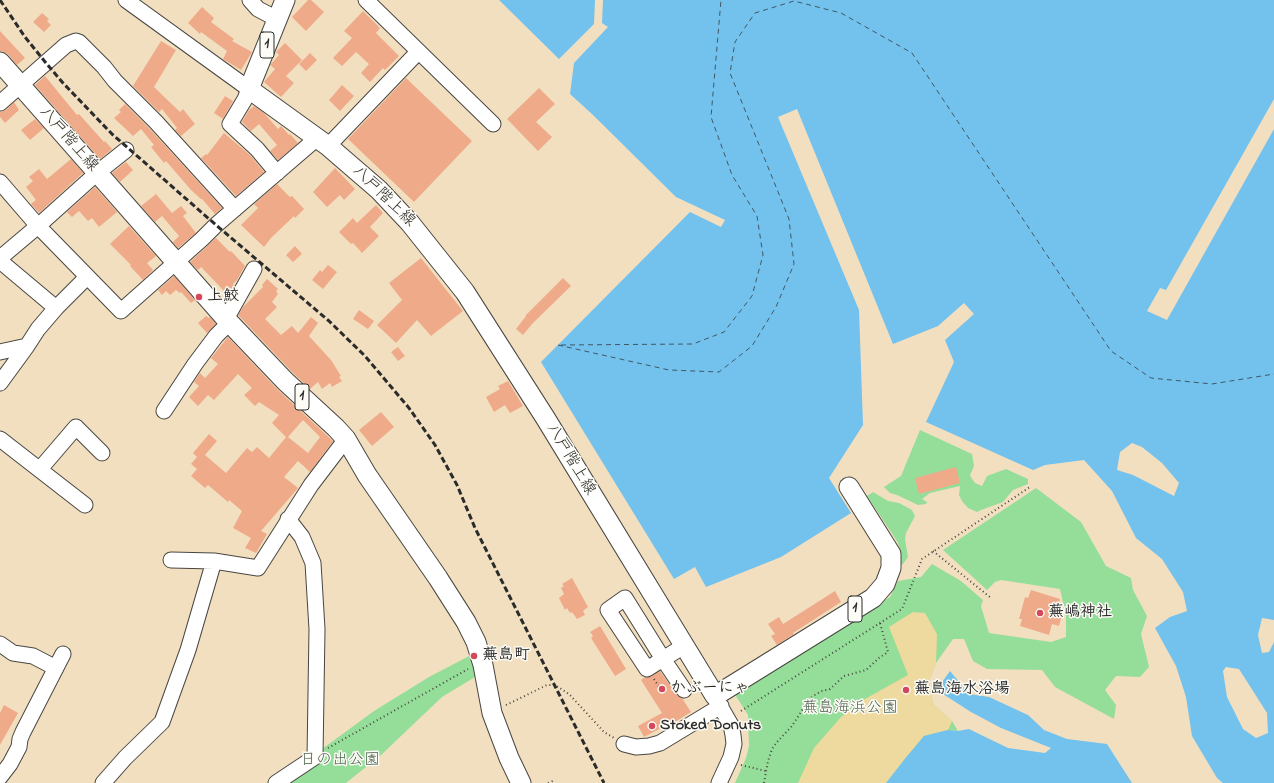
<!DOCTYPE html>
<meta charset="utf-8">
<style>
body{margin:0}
canvas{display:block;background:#f1dfc0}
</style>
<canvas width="1274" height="783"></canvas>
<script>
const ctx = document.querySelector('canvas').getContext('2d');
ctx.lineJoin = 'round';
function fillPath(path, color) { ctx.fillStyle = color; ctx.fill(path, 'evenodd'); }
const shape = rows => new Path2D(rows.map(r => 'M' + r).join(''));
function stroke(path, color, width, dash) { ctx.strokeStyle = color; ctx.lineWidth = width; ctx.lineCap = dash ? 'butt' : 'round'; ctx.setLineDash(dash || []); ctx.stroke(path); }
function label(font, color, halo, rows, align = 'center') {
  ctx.font = font + ' "Indie Flower","Klee One",sans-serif'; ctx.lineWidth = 3; ctx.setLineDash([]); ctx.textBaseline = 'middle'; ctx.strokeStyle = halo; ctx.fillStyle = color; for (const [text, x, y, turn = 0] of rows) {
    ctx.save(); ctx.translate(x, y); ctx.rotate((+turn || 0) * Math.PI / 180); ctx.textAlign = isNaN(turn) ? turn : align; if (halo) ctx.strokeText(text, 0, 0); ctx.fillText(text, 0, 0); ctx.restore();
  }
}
fillPath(shape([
 [920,430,972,454,974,466,970,475,972,479,975,483,982,486,987,476,1006,469,1028,479,1028,484,1013,490,1003,502,981,510,977,512,968,508,962,501,959,495,960,486,930,493,922,499,927,502,926,504,918,505,897,495,890,493,884,487,901,476],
 [1036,488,1081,522,1106,566,1131,578,1133,590,1147,616,1141,634,1149,667,1140,677,1116,676,1105,690,1116,705,1114,719,1055,687,1042,670,987,669,973,661,964,639,953,639,936,663,929,681,933,704,952,721,958,731,948,730,904,760,886,783,735,783,746,758,749,746,748,715,734,693,890,597,898,581,921,577,932,564,961,581,983,600,981,606,989,633,1051,642,1066,637,1066,616,1060,589,1001,580,995,582,987,590,943,550],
 [873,492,888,501,899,503,912,510,915,516,906,533,905,539,908,557,903,564,900,565,900,549,897,541,867,496],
 [473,654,480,674,442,697,381,755,346,783,282,783,318,752,374,711,429,677]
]), '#95de99');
fillPath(shape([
 [913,612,925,613,937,634,936,663,929,681,933,704,952,721,948,730,924,736,904,760,886,783,798,783,814,748,841,717,865,699,908,675,889,627]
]), '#eeda9e');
fillPath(shape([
 [499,0,595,0,594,24,559,59],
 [603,0,1274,0,1274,620,1262,618,1258,635,1262,653,1269,652,1274,642,1274,783,1223,783,1217,778,1192,736,1186,697,1176,666,1155,628,1170,617,1187,611,1183,592,1162,559,1136,538,1112,491,1084,460,1045,465,1033,470,926,422,954,362,945,340,974,314,964,303,938,326,893,344,797,109,778,117,859,310,863,425,829,478,851,513,781,557,706,587,695,567,674,579,541,362,690,212,721,227,725,220,676,197,592,114,570,94,574,63,608,27,602,23],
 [1132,443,1142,447,1162,463,1179,483,1174,496,1133,475,1117,470,1120,452],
 [1226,667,1239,669,1267,713,1268,733,1256,738,1243,729,1227,697,1223,671],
 [950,671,969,694,989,697,1028,715,1044,730,1067,739,1107,744,1132,783,886,783,904,760,924,736,948,730,958,731,969,729,1008,748,1045,753,1051,748,1001,728,971,712,943,694,940,685]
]), '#73c1ed');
fillPath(shape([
 [1274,99,1274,129,1167,320,1147,311,1160,288,1166,290]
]), '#f1dfc0');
stroke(shape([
 [558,345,669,370,719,372,752,346,776,307,794,264,789,219,730,73,735,42,755,13,794,1,841,13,912,53,1111,351,1151,378,1212,384,1274,374],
 [561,345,693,344,724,332,752,296,763,255,757,216,732,175,711,117,721,0]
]), '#415865', 1, [5, 4]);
fillPath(shape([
 [308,0,311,0,324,12,306,31,292,17],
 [202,7,214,18,211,22,234,39,232,41,252,52,241,70,223,59,227,51,201,32,200,34,188,23],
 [363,11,380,28,376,33,399,56,385,70,383,68,370,82,361,73,369,64,356,52,342,66,333,58,352,38,344,31],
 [42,13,49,19,47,21,51,25,44,32,33,22],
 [0,31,25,58,17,65,8,54,4,52,0,51],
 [161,41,176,50,154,87,180,112,183,109,195,124,181,136,175,130,177,128,162,109,159,112,133,86],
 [285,43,302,60,286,76,294,83,281,97,264,82,275,69,270,65,279,55,276,52],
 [310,53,317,60,306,71,299,64],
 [45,76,77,115,79,114,104,142,105,141,112,149,100,159,35,85],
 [406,78,472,141,414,202,348,139],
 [342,85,354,96,340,111,329,100],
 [539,88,555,104,536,122,552,137,538,151,507,119],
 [225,96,233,101,223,119,214,113],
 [14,102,19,110,5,123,0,117,0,112,6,110],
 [125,104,149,128,222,208,215,214,202,199,201,199,191,190,166,161,164,163,151,147,154,145,141,129,133,136,114,118,121,112,119,110],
 [254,106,263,112,278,129,281,126,289,135,290,134,298,143,278,160,270,151,277,145,259,124,251,131,242,122,249,110],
 [35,119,44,128,30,140,21,130],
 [224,133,250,155,264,172,236,196,201,158,206,154,207,155],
 [71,159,83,173,39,213,31,204,36,200,26,187,33,181,29,177,39,169,47,179],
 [126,162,133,170,120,182,112,173],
 [335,168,355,189,344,200,340,195,327,207,313,192],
 [277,184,290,197,292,196,304,209,295,218,294,216,271,238,264,247,241,225,258,208,254,204],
 [95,187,117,212,99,227,92,218,88,221,79,211,72,217,67,212],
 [156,194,172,213,181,206,187,213,183,216,196,233,178,248,173,242,179,236,162,216,155,222,141,206],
 [376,205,383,213,370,227,379,236,362,253,353,243,351,244,339,232,353,218,357,223],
 [129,226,156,256,147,263,153,270,143,280,130,266,131,265,110,244],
 [216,238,230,252,231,251,245,266,237,280,233,284,234,286,230,293,228,295,201,267,198,270,190,262],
 [295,246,302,254,293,262,286,255],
 [421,258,463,311,431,336,417,320,396,343,377,325,402,300,389,283],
 [328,265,337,272,323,289,312,280,320,270,322,272],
 [174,276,195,300,191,303,181,292,180,293,176,290,170,295,166,291,162,295,158,290],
 [563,278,571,286,533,323,523,335,516,329,526,316,526,315],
 [267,279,278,289,276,291,278,294,272,302,277,307,265,319,281,335,292,326,298,333,311,317,318,323,309,336,331,360,341,376,339,377,342,381,332,387,330,383,322,389,318,382,310,389,293,373,238,315,243,307,263,287,262,285],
 [359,310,374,321,368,329,353,319],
 [206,316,209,318,210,317,216,324,207,333,198,323],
 [228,337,277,389,333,441,310,472,298,461,284,477,298,488,261,531,267,534,256,553,245,548,251,538,233,528,242,511,229,500,228,502,208,485,205,488,191,476,197,469,191,464,197,457,193,453,209,434,217,441,205,455,226,473,247,448,252,452,257,447,269,458,286,437,272,423,279,415,259,402,255,406,244,395,252,388,238,374,214,400,208,395,198,406,189,397,199,386,194,382,200,373,205,378,218,364,211,358],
 [303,420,320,437,308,453,288,437],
 [398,347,405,356,398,361,391,352],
 [508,381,523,406,510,413,505,405,494,412,486,397,500,389,498,386],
 [381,412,394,427,372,446,359,430],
 [956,467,960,483,919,494,915,478],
 [572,578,588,607,583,611,585,615,577,619,572,612,570,613,567,608,565,610,559,598,564,594,561,588,564,586,562,584],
 [1031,590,1060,599,1057,610,1063,611,1059,626,1052,624,1049,635,1020,626,1022,619,1019,619,1025,597,1028,598],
 [835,591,841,602,793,633,794,634,777,645,771,636,775,634,768,624,779,617,783,624],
 [600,626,626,669,615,676,591,638,593,636,590,632],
 [660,671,677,695,682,698,691,712,670,725,669,724,644,737,638,726,662,713,641,680,645,677,651,677],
 [4,705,18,713,0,745,0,713]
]), '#efab89');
const minor = shape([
 [126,0,249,89,245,99,230,124,257,149,277,173],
 [250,0,258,9,277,19],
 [366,0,493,124],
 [0,103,66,45,76,41,79,42,104,67,115,81,156,122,235,209],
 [328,146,418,52],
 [0,182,38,226,121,311,202,239,216,225,316,139],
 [0,258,38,226,97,173,126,150],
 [0,261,56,308],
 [226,319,254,269],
 [0,352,27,346],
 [0,383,27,346,38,329,56,308,87,277],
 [164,411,195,364,216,336,229,323],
 [0,439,85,505],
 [40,469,76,427,102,453],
 [171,560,214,561,258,568,311,485,346,439],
 [625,598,663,659,647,669,608,610,625,598],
 [0,644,13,653,33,656,56,668],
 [684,690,663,659,684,646],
 [716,699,731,725,733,735,734,744,731,757,719,783],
 [624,744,636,747,649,746,660,743,721,706],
 [0,777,10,764,19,747,20,739,23,732,63,654],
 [103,783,125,758,162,722,188,650,214,561],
 [276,783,315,757,317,629,313,563,302,537,288,519]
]);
const major = shape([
 [285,0,249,89,328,146,379,190,410,223,465,292,546,419,715,696,873,598,885,584,891,568,891,554,849,487],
 [0,62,226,319,285,381,336,428,346,439,367,475,438,578,466,622,476,642,483,665,492,713,509,758,521,783]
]);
stroke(minor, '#494641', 17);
stroke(major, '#494641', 21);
stroke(shape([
 [933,551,991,598],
 [654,679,661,690,666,687],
 [506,705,547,685,555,685,569,694,604,732,614,738],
 [741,711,902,609,922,559,1030,487],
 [328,748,468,669],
 [741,765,766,771],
 [548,783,555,780],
 [764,783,768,761,772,749,777,742,792,726,808,701,813,696,822,691,830,689,844,676,866,670,879,658,888,652,880,623]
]), '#494641', 2, [1, 3]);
stroke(minor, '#fff', 15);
stroke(major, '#fff', 19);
stroke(shape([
 [0,0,25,37,46,63,63,83,112,134,216,225,329,321,365,356,409,408,435,445,457,485,475,528,604,783]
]), '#2b2b2b', 3, [6, 3]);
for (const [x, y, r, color] of [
 [199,297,4,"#d1495b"],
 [1040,613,4,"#d1495b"],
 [474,656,4,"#d1495b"],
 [662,689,4,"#d1495b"],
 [906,690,4,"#d1495b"],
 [652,726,4,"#d1495b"]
]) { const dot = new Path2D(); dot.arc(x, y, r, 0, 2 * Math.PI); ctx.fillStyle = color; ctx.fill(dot); stroke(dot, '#fdfcf7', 1.5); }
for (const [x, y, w] of [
 [267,45,14],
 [302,397,14],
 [855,609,14]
]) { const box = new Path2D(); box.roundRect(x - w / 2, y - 13, w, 26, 3); ctx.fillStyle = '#fdfcf7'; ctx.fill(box); stroke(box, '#2b2b2b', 1); }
label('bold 15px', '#2b2b2b', null, [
 ["1",267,45],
 ["1",302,397],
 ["1",855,609]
]);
label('16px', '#2b2b2b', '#fdfcf7', [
 ["八戸階上線",68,140,49],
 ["八戸階上線",383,197,44],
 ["八戸階上線",570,460,59]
]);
label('bold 16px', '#2b2b2b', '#fdfcf7', [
 ["上鮫",207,297],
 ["蕪嶋神社",1048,613],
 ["蕪島町",482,656],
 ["かぶーにゃ",670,689],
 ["蕪島海水浴場",914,690],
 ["Stoked Donuts",660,726]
], 'left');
label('16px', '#4b614c', '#fdfcf7', [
 ["蕪島海浜公園",850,709],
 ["日の出公園",340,761]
]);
</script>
